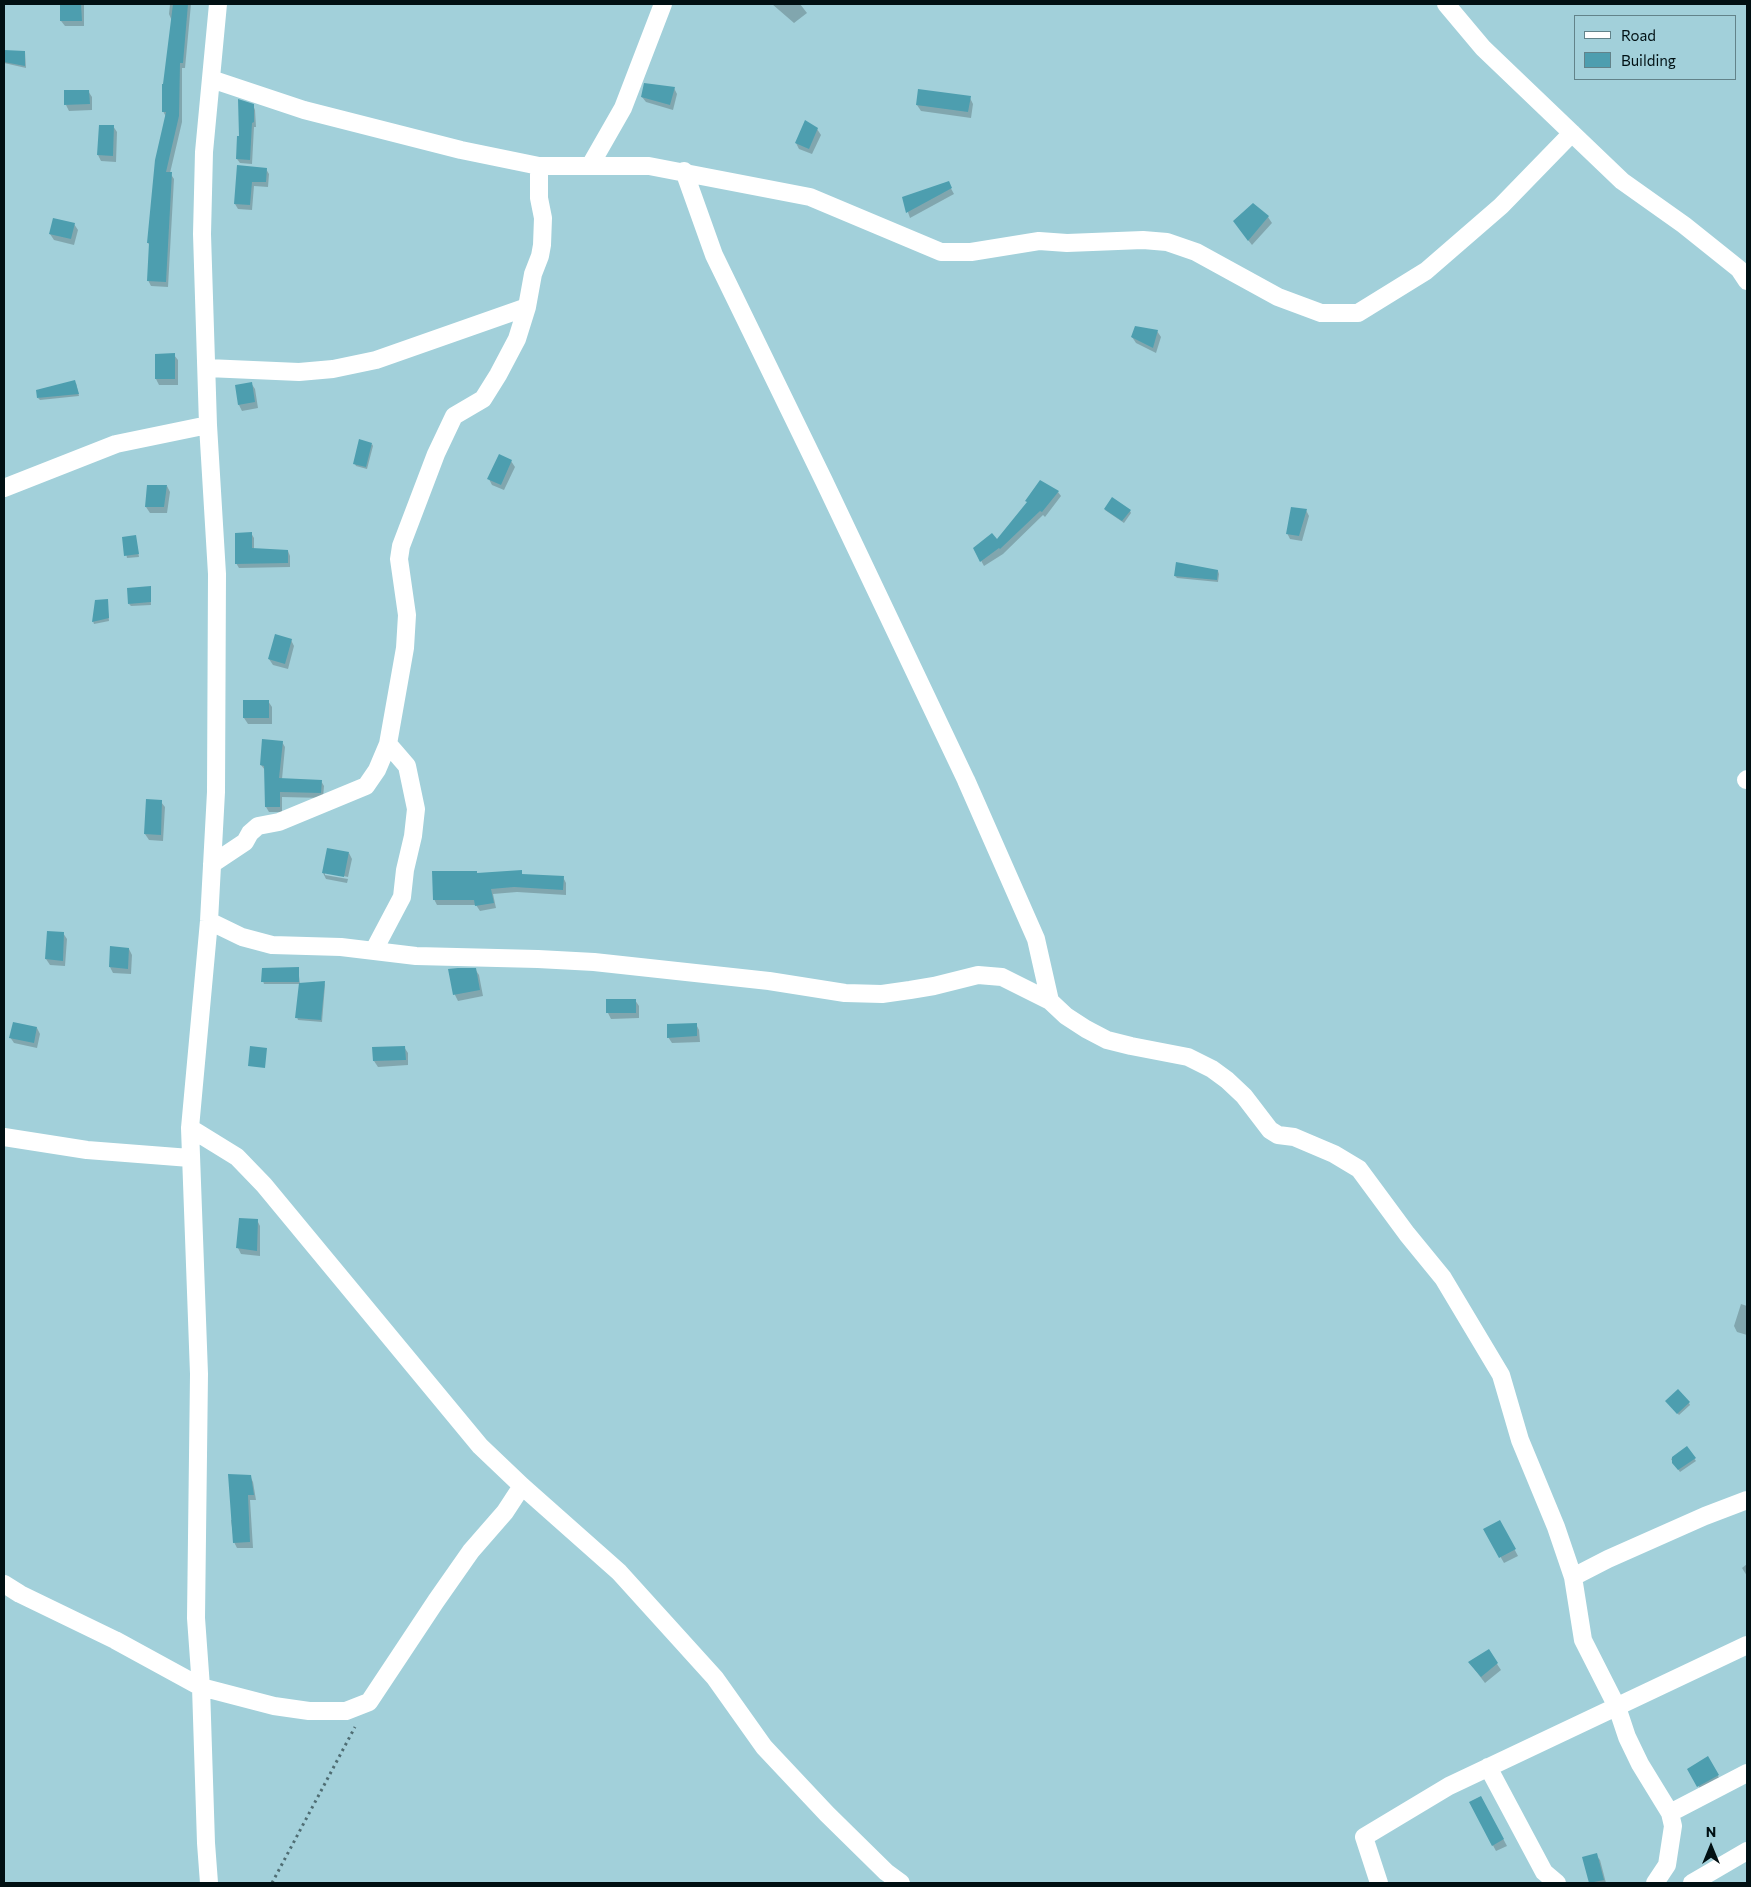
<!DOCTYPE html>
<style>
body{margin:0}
#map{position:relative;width:1751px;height:1887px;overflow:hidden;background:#a2d0da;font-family:Commissioner,sans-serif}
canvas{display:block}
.frame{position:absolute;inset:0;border:5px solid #011013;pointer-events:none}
.legend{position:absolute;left:1574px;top:15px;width:162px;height:65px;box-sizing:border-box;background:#a2d0da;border:1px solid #62838a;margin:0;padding:6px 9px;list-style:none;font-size:15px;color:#011013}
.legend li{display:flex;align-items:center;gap:10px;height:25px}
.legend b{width:25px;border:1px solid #62838a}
.north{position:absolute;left:1686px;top:1822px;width:50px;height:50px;-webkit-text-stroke:4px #a2d0da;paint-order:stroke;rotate:0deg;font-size:14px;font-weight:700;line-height:20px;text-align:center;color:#011013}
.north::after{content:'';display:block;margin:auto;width:18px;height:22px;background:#011013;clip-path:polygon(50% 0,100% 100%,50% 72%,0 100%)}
</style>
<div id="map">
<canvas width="1751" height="1887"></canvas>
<div class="frame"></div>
<ul class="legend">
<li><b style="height:6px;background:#fff"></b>Road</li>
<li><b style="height:14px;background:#4d9eaf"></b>Building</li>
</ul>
<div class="north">N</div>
</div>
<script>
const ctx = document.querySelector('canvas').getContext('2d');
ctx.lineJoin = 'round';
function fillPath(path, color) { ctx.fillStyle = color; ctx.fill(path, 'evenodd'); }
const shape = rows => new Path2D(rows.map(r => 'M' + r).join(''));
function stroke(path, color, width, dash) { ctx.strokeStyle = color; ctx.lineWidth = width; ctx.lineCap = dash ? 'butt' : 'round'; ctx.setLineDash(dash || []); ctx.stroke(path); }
fillPath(shape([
 [61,4,84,4,84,26,65,26,61,21],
 [170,4,191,4,185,68,182,68,182,122,170,173,174,179,168,287,151,286,148,280,150,246,148,243,166,117,163,111,172,21,169,14],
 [772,4,800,4,807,13,794,23],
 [4,51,25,52,26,68,4,63],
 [674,88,677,94,673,110,646,102,642,97],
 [88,91,92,97,92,110,69,111,66,105],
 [970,98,973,104,971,118,921,111,917,105],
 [253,105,255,110,256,127,254,127,252,164,240,163,237,159,240,137],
 [100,126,113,126,117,132,116,162,101,161,98,155],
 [817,129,821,135,812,154,799,149,796,143],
 [238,167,266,169,269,174,268,187,254,186,252,210,238,209,235,204],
 [948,183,954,194,910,218,903,198],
 [1253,205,1268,217,1272,223,1252,245,1238,227],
 [74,224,78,230,74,245,54,240,50,234],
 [1157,331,1161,337,1156,353,1136,343,1132,337],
 [174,355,178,360,178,385,159,385,156,379],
 [76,383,79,396,40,400,38,398],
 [251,383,255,389,258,408,242,411,239,405,236,386],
 [372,444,373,446,367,469,356,466,355,464],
 [499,456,511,461,515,467,504,490,492,485,489,479],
 [167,486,170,492,167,513,150,513,146,507],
 [1058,492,1061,496,1045,517,1043,515,1003,554,984,566,974,548,997,541],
 [1105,510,1130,511,1131,513,1124,523],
 [1306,510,1309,516,1302,541,1290,539,1287,533],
 [251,533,254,538,254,550,288,551,290,556,290,567,239,568,236,563],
 [123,538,136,539,139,557,127,558],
 [1218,571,1219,574,1218,582,1177,578,1175,576],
 [150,587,151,605,131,606,129,604],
 [107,600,109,621,94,624,93,621],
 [291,640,294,646,288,669,273,665,269,659],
 [268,701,272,707,272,724,248,724,244,718],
 [282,742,285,747,282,779,321,781,324,786,323,798,282,797,282,812,269,812,266,807,265,770,261,765],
 [161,802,165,807,163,841,149,840,145,834],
 [349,853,352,859,348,877,325,872,325,875,348,879,347,883,326,879,323,873],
 [521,872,523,875,563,877,566,883,566,895,517,892,493,894,496,908,480,911,476,905,437,905,434,899,477,874],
 [63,933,67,939,65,966,50,965,46,959],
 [129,949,132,955,131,974,113,973,110,967],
 [298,968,300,984,324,982,325,985,322,1022,298,1020,297,1017,300,984,264,984,263,981],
 [475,969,479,975,483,996,458,1001,455,995,450,970],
 [635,1000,639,1006,639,1018,611,1019,608,1013,607,1001],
 [696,1024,699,1030,700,1042,672,1043,668,1037],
 [37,1028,40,1034,37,1048,14,1043,10,1037],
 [404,1047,408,1053,408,1065,378,1067,374,1061],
 [257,1220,260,1226,260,1256,241,1254,238,1248],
 [1741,1304,1747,1306,1747,1335,1737,1332,1734,1326],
 [1668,1403,1689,1403,1690,1405,1679,1415],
 [1687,1448,1696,1461,1680,1472,1671,1459],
 [250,1476,253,1482,256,1500,250,1500,253,1548,237,1548,234,1542,231,1520,234,1520],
 [1500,1522,1518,1556,1504,1563,1485,1530],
 [1747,1564,1747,1576,1742,1568],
 [1469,1662,1497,1664,1501,1670,1485,1683],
 [1707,1758,1721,1781,1702,1792,1689,1769],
 [1481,1797,1507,1846,1496,1851,1470,1803],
 [1596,1855,1600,1860,1606,1883,1590,1883,1583,1858]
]), '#0003');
fillPath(shape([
 [60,4,81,4,82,21,60,21],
 [173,4,188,4,183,63,180,63,179,116,166,172,172,172,166,282,147,281,149,243,147,243,155,160,166,112,162,112,162,84,163,84],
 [4,50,25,51,25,66,4,62],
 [644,83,675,87,670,105,641,97],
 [918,89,971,96,968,112,916,105],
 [64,90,89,90,90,104,64,105],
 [238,99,254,104,254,122,252,123,250,160,236,159,237,136,239,136],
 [805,120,818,128,809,149,795,143],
 [99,125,114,125,113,156,97,155],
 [237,165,267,168,266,182,252,182,250,205,234,204],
 [949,181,952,188,906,213,902,197],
 [1253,203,1269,216,1248,241,1233,221],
 [53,218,75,223,71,239,49,234],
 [1135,326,1158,330,1153,348,1131,337],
 [175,353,175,379,155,379,155,354],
 [75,380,79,394,37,398,36,390],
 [252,382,255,402,238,405,235,385],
 [359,439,372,443,366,467,353,464],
 [499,454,512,460,501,485,487,479],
 [1040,480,1059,491,1042,512,1040,511,1000,549,999,548,980,562,973,548,992,533,997,539,1027,502,1025,501],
 [147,485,167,485,164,507,145,507],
 [1112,497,1131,510,1122,521,1104,509],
 [1291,507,1307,509,1299,536,1286,534],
 [252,532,252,548,288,550,288,563,235,564,235,533],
 [136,535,139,554,124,556,122,537],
 [1176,562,1218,570,1217,580,1174,576],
 [151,586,151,602,128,604,127,588],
 [108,599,109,618,92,622,95,600],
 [275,634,292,639,285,664,268,659],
 [243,700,269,700,269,718,243,718],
 [262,739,283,741,279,778,322,780,321,793,280,792,280,807,265,807,264,766,260,765],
 [146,799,162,800,161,835,144,834],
 [327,848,349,852,344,877,322,873],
 [522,870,522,874,564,876,563,890,514,887,491,889,494,903,475,906,474,900,433,900,432,871,477,871,477,873],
 [47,931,64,932,63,961,45,959],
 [110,946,129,948,128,969,109,967],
 [299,967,299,982,261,982,262,968],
 [458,968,476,968,480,990,453,995,448,969],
 [325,981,321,1020,295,1018,299,983],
 [606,999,636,999,636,1013,606,1013],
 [13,1022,37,1027,34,1043,9,1038],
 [697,1023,697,1036,667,1038,667,1024],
 [250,1046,267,1048,265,1068,248,1066],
 [405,1046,406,1060,373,1061,372,1047],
 [239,1218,258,1219,257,1251,236,1248],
 [1678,1389,1690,1402,1677,1414,1665,1401],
 [1687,1446,1696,1458,1678,1470,1672,1463,1672,1457],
 [228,1474,251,1475,254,1495,248,1495,250,1542,233,1543],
 [1500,1520,1516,1549,1499,1558,1483,1529],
 [1489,1649,1498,1663,1481,1677,1468,1662],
 [1708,1756,1719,1775,1697,1787,1687,1769],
 [1481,1796,1504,1839,1492,1846,1469,1802],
 [1597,1853,1604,1880,1589,1883,1582,1857]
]), '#4d9eaf');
stroke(shape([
 [272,1883,355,1727]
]), '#4f6d73', 3, [2.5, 4]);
stroke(shape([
 [1446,4,1483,48,1622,181,1684,225,1739,269,1747,281],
 [211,79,304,110,461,150,539,166,649,166,810,197,941,252,971,252,1039,241,1067,243,1143,240,1167,242,1196,252,1278,297,1321,313,1358,313,1426,271,1501,206,1572,133],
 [591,164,623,108,663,4],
 [684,171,714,255,824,481,966,780,1036,939,1050,1001],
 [207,368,299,372,333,369,376,360,527,307],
 [4,488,116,444,208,425],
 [1746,780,1747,779],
 [212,864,245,842,250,833,258,826,279,822,366,786,377,770,388,744,405,648,407,615,399,559,401,546,436,454,454,416,483,399,498,375,517,339,527,307,533,274,540,256,542,245,543,218,539,198,539,166],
 [209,921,242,937,272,945,341,947,416,956,538,959,594,962,769,981,845,993,882,994,910,990,934,986,978,975,1002,977,1050,1001,1066,1016,1086,1029,1107,1040,1131,1046,1188,1057,1212,1069,1227,1080,1244,1096,1270,1130,1278,1135,1294,1137,1334,1154,1359,1169,1407,1234,1443,1278,1501,1375,1520,1440,1556,1527,1573,1577,1583,1640,1617,1707,1627,1737,1640,1764,1670,1813,1673,1826,1667,1865,1655,1883],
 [374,950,402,897,405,870,413,836,416,809,407,766,388,744],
 [190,1128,237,1157,264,1185,480,1446,522,1486,619,1572,715,1678,764,1747,827,1814,886,1872,901,1883],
 [4,1137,87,1150,190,1158],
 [1573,1577,1608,1559,1705,1516,1747,1500],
 [4,1584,20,1594,115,1640,201,1687,274,1706,309,1711,346,1711,369,1702,436,1601,471,1551,505,1512,522,1486],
 [1488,1767,1544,1872,1557,1883],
 [1670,1813,1747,1773],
 [209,1883,206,1843,201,1687,196,1618,199,1374,190,1128,209,921,216,792,217,574,208,425,202,234,204,152,218,4],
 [1379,1883,1364,1837,1449,1786,1747,1645],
 [1692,1883,1747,1851]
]), '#fff', 18);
</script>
